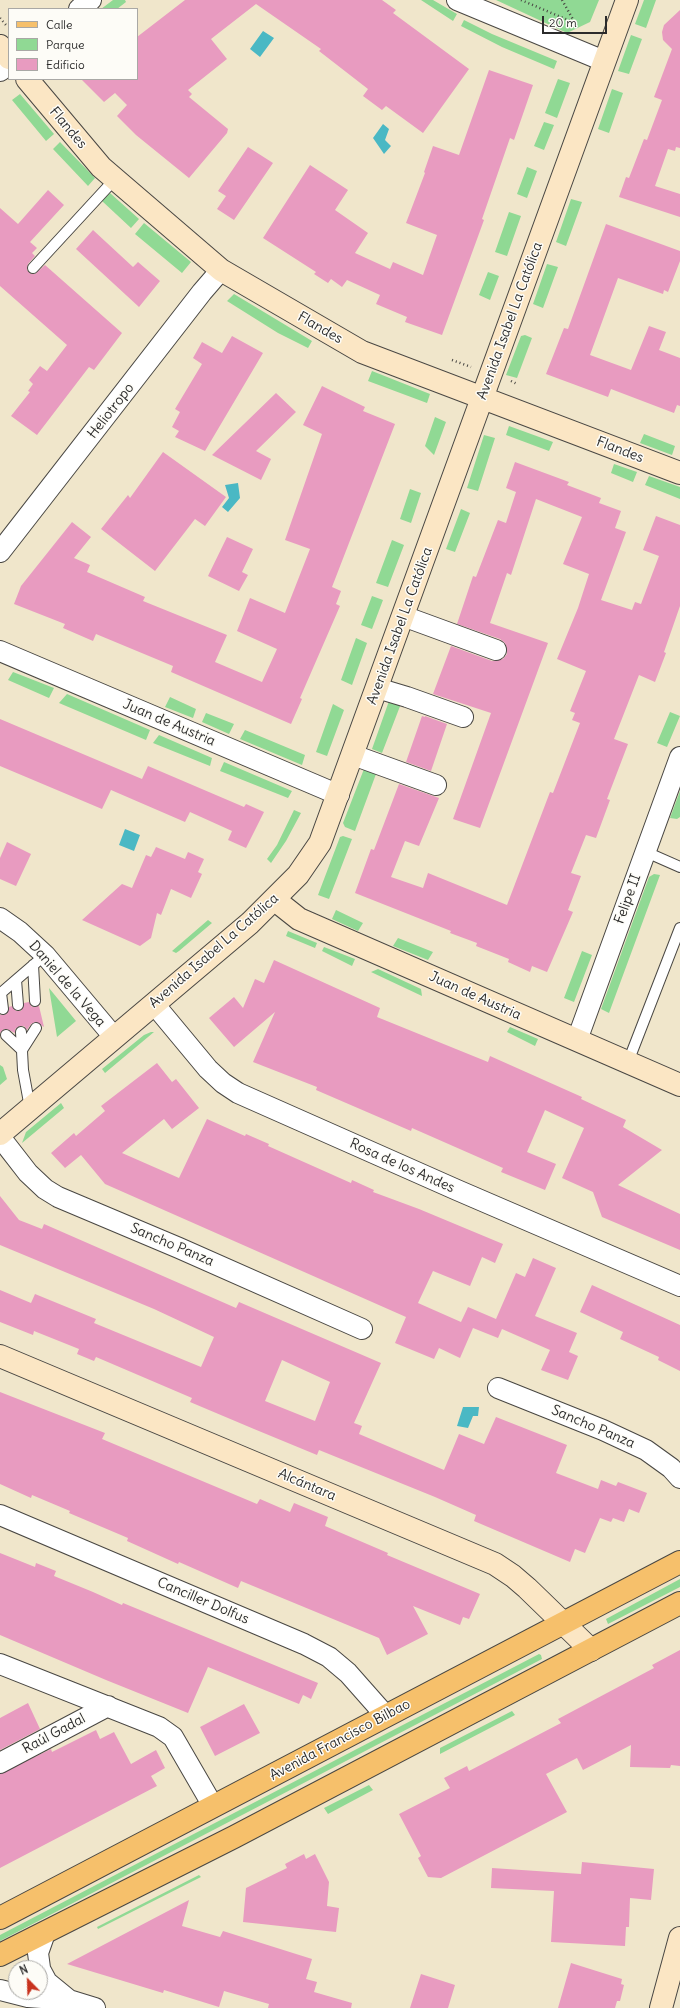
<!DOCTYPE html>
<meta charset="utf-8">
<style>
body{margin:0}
#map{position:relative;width:680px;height:2008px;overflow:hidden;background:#f0e6cb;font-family:Delius,sans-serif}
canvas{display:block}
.legend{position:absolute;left:8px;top:8px;width:130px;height:72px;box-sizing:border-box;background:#fdfcf7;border:1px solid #a9a8a5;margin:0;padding:5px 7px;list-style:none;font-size:12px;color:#2b2b2b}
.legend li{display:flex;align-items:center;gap:8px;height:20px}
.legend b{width:20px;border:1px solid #a9a8a5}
.north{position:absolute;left:8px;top:1960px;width:40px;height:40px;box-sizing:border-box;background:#fdfcf7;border:1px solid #a9a8a5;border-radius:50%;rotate:337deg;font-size:11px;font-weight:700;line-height:16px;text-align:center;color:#2b2b2b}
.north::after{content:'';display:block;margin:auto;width:14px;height:18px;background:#c8321e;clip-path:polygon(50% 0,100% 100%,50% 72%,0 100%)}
.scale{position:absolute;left:542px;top:16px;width:65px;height:18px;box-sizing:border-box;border:2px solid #2b2b2b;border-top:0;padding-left:5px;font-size:12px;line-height:14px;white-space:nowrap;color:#2b2b2b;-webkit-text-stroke:3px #fdfcf7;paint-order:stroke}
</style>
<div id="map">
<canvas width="680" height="2008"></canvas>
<ul class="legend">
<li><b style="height:5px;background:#f6c06b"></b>Calle</li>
<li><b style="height:11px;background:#90d994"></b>Parque</li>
<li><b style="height:11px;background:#e89bc0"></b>Edificio</li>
</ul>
<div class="north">N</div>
<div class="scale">20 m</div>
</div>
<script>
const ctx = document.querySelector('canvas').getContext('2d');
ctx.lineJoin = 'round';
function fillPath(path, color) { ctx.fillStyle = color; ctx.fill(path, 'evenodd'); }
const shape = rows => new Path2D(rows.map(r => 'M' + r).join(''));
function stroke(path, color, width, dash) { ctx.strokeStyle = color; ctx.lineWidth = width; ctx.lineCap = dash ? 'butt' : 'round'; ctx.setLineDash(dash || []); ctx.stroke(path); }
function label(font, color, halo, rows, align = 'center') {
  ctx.font = font + ' Delius,sans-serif'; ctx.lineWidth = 3; ctx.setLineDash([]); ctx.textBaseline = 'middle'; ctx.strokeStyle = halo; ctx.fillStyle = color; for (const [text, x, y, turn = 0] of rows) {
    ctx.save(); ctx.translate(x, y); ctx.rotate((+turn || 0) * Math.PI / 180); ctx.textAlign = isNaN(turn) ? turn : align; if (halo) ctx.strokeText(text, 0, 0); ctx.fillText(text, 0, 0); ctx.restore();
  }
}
fillPath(shape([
 [113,0,125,0,126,2,117,9,101,9],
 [421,0,433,0,457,14,453,21],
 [496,0,599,0,590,22,567,33],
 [644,0,656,0,646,28,635,24],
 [464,20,492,34,557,61,554,69,502,47,461,26],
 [631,35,642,39,629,74,618,71],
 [558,79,570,83,557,118,545,113],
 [612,89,623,93,609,133,598,129],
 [20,94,54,134,46,141,12,100],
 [544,122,554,125,544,150,534,146],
 [60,142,95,178,88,186,53,149],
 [527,167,537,171,527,198,517,194],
 [110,193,139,219,131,228,102,201],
 [571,199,582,202,566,246,556,242],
 [509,212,521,216,507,256,495,252],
 [144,223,191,262,182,273,135,234],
 [547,264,558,267,543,308,533,304],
 [488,272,499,276,490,300,479,295],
 [234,294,312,341,308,348,278,333,227,301],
 [525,335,532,338,517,378,506,375,521,336],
 [372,371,430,394,427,403,368,381],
 [435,417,446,422,434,455,425,446],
 [509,426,553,442,549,451,506,435],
 [644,434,675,446,672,455,640,443],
 [484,435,495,438,478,491,467,488],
 [614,464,637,472,633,482,611,473],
 [649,476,680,487,680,499,645,485],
 [410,489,421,493,411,523,400,519],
 [461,509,470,513,455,552,446,549],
 [392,540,404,545,388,587,376,583],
 [372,596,383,600,372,629,361,625],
 [356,638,367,643,352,685,341,680],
 [13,672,54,688,49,698,8,680],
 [67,694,150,730,146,740,59,703],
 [170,697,196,709,193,718,165,707],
 [389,701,402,701,382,753,372,749],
 [333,704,344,710,327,756,316,752],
 [670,712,680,716,667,747,657,743],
 [206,713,234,724,229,734,202,722],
 [245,730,305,755,302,765,240,739],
 [159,735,212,758,210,766,153,743],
 [224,762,292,791,288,798,220,771],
 [364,769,376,774,355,831,345,827,343,823],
 [680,791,680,817,677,819,670,818],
 [294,810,301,813,286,841,271,863,267,859,277,845],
 [343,836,352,839,329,899,318,895,340,837],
 [654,874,660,875,609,1013,601,1009,649,877],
 [336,910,363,923,358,931,332,919],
 [208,920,212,923,179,951,176,953,172,951],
 [288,931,317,943,315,948,286,936],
 [398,938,433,952,428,960,393,946],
 [324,947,355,959,352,966,322,951],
 [582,951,592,955,574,1002,564,998],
 [378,969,421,989,422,996,371,972],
 [49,988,76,1021,57,1037],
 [510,1027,538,1039,535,1046,507,1032],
 [151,1032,154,1032,105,1073,102,1069,144,1035],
 [0,1065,3,1067,7,1079,0,1085],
 [61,1103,64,1108,22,1143,26,1132],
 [680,1579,680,1587,608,1624,606,1619],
 [539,1654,541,1655,542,1659,0,1941,0,1935],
 [512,1711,515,1715,440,1754,440,1748],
 [369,1785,373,1790,328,1814,324,1808],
 [199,1875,201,1877,98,1929,97,1927]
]), '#90d994');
fillPath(shape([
 [263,31,274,38,260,57,250,49],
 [383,124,389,129,385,140,391,146,384,154,373,138],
 [238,483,240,498,228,512,222,507,229,498,225,485],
 [125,829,140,835,134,851,119,845],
 [463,1407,479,1407,478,1416,473,1416,468,1428,457,1426]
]), '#4ab8c4');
fillPath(shape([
 [185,0,382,0,396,10,393,13,469,69,423,133,386,106,382,110,363,96,368,89,319,51,321,49,256,4,211,39,227,59,188,90,192,94,189,97,228,129,227,133,189,178,136,135,117,116,127,105,115,93,104,102,81,79,137,79,137,37],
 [680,10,680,148,676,147,675,151,668,149,655,186,680,194,680,217,619,197,626,177,629,178,644,139,647,140,662,100,654,97,672,49,663,40,662,32,664,25],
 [489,70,533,85,514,140,510,138,482,219,484,220,442,335,405,322,407,317,376,304,380,295,347,280,342,287,331,279,328,283,314,274,316,272,263,238,310,165,348,190,335,210,368,233,355,253,390,269,393,262,423,275,437,235,406,223,425,173,424,172,433,146,459,155],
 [248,147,273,163,234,220,217,209,226,196,218,191],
 [48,190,64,205,30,242,37,248,32,253,35,256,28,264,27,270,31,274,35,274,45,265,122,333,94,370,89,367,37,435,11,416,30,392,28,391,33,384,29,380,40,366,47,371,67,345,0,286,0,208,18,224],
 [606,224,680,251,680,261,668,292,664,290,663,294,618,278,590,355,631,370,649,326,666,332,659,350,680,358,680,406,677,405,674,413,611,389,608,397,546,374,564,328,568,329],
 [93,230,133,267,138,262,160,281,139,307,76,249],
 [232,336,263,353,205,451,175,437,179,431,172,427,180,412,175,409,202,364,193,358,202,342,222,353],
 [322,386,365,407,363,411,395,424,332,587,341,591,336,604,340,606,300,698,302,699,291,724,171,672,173,666,96,634,93,641,63,628,65,624,14,604,21,586,72,522,91,537,74,558,90,565,87,572,145,597,143,601,227,635,215,662,262,682,277,649,237,631,250,598,285,613,310,549,285,540,322,434,303,425],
 [276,393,296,412,256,451,271,459,261,480,212,455],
 [163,452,226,497,205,526,195,519,155,571,101,529,128,495,130,498],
 [515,462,569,482,567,485,601,498,599,503,621,511,615,528,626,532,601,600,632,610,635,602,641,604,659,556,643,550,656,516,680,525,680,606,664,652,666,653,655,682,639,675,614,739,628,744,607,799,610,800,596,838,586,835,571,873,581,876,568,910,573,912,547,972,532,966,530,972,508,962,509,959,476,946,477,943,450,933,451,931,355,893,371,849,374,850,399,784,439,798,419,846,405,841,391,877,423,888,428,873,507,905,550,792,553,793,580,723,572,720,575,713,570,711,586,671,557,659,578,608,589,574,563,564,582,517,536,499,511,575,507,573,490,623,548,643,480,828,453,819,491,713,433,694,451,646,492,661,503,659,507,654,505,643,500,639,457,624,473,576,476,577,498,520,506,523,516,492,506,488],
 [227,537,253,549,242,572,248,575,239,591,208,576],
 [422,716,425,717,425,716,447,724,431,771,406,762],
 [0,719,142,779,148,766,244,807,246,804,264,812,246,848,228,840,232,831,190,812,185,822,111,790,102,809,0,766],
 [7,842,31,854,16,886,0,879,0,858],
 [156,847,185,859,188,852,204,859,198,872,202,874,191,898,171,889,161,915,157,913,151,938,140,946,82,920,122,884,132,888,146,855,151,857],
 [274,960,380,1008,377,1017,488,1062,490,1056,582,1097,581,1099,626,1120,623,1127,662,1150,618,1185,680,1214,680,1250,602,1217,593,1192,562,1178,584,1128,545,1110,527,1152,556,1164,545,1190,501,1172,503,1168,412,1128,411,1131,316,1090,317,1087,253,1062,275,1012,234,1047,209,1018,234,997,243,1008,255,979,264,983],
 [29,1002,32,1007,39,1006,44,1027,36,1022,31,1024,27,1030,24,1026,20,1026,15,1029,15,1033,7,1029,4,1029,0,1033,0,1015,7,1014,9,1007,12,1006,16,1011,21,1011,24,1003],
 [157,1063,172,1082,176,1079,199,1108,172,1129,164,1119,122,1153,179,1178,207,1119,245,1136,246,1134,269,1144,268,1146,351,1183,352,1180,374,1190,373,1192,419,1209,503,1244,495,1263,482,1257,470,1286,433,1271,418,1303,461,1322,468,1307,496,1319,516,1273,525,1277,533,1258,556,1268,535,1316,577,1333,569,1352,578,1356,568,1380,541,1370,550,1350,502,1329,498,1338,473,1328,460,1358,439,1348,434,1359,395,1343,406,1317,105,1184,81,1155,65,1168,51,1153,74,1133,76,1136,105,1111,101,1106],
 [0,1196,19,1220,42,1229,44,1224,236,1308,239,1302,381,1363,354,1423,362,1426,359,1434,444,1470,459,1434,484,1444,496,1417,567,1445,556,1473,598,1489,601,1480,616,1486,618,1482,647,1493,639,1513,629,1509,624,1522,613,1518,611,1522,600,1518,585,1553,575,1549,570,1562,474,1521,476,1515,435,1497,319,1450,317,1455,254,1429,190,1402,192,1398,96,1357,94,1361,77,1354,79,1349,34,1331,33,1335,0,1322,0,1290,31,1303,35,1294,96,1319,94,1323,201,1367,214,1337,154,1309,0,1245],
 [282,1360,330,1382,315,1421,265,1401],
 [592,1285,680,1325,680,1371,658,1360,659,1357,620,1339,623,1332,580,1312],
 [0,1392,105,1433,102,1439,257,1504,260,1499,290,1512,294,1503,328,1517,325,1526,388,1553,387,1555,480,1594,469,1619,463,1617,460,1625,413,1606,428,1634,387,1655,379,1638,241,1581,238,1588,179,1562,178,1564,127,1541,128,1538,69,1513,70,1511,32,1495,31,1498,0,1484],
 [0,1553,35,1567,36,1563,56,1571,54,1576,93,1592,122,1605,123,1603,318,1683,311,1699,303,1695,299,1704,208,1667,188,1713,106,1680,0,1635],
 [680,1650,680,1766,671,1765,670,1768,630,1767,631,1745,583,1770,577,1758,546,1774,567,1812,441,1878,428,1877,418,1858,421,1856,399,1814,450,1788,444,1778,467,1766,469,1771,561,1723,558,1719,654,1668,652,1665],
 [28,1703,40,1729,0,1750,0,1718],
 [244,1704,260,1733,215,1756,200,1727],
 [96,1730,100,1739,114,1732,131,1764,156,1750,165,1768,151,1776,157,1786,0,1868,0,1774,51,1749,52,1752],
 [304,1854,306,1859,315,1854,329,1882,327,1906,339,1908,336,1932,243,1922,246,1888,287,1868,285,1864],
 [582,1862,654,1869,651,1900,630,1898,629,1927,626,1927,625,1946,551,1942,554,1891,491,1888,492,1868,581,1874],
 [189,1900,182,1926,220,1937,223,1931,312,1959,306,1979,317,1982,314,1992,352,2003,351,2008,268,2008,269,2004,224,1991,219,2007,164,1990,163,1993,67,1964],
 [571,1963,622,1979,621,1984,624,1985,620,2001,617,2001,615,2008,558,2008],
 [421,1974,455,1985,448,2008,410,2008]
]), '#e89bc0');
const lane = shape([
 [33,268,115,179],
 [646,852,680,867],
 [33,965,35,1001],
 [18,1005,16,980,45,955],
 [3,1009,1,993,16,980],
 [21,1032,23,1070,30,1108],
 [6,1035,22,1050],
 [22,1050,36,1028],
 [628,1062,680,928]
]);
const street = shape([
 [457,0,604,61],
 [79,9,91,0],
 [0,71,9,64],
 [0,552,202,292,221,270],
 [403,616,496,650],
 [0,651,339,795],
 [377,688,407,697,463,717],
 [353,755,436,785],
 [0,918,20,932,45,955,114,1037],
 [154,1004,208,1069,223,1083,238,1093,457,1190,680,1286],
 [577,1040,680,757],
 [0,1137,28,1173,45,1189,58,1197,179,1248,362,1329],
 [498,1388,603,1430,646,1450,671,1468,680,1478],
 [0,1515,304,1644,329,1657,348,1673,386,1716],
 [0,1664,159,1727,173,1737,213,1806],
 [0,1763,108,1706],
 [40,1968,38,1953,45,1933],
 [40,1969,47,1982,69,2000],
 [0,1990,28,1997,69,2000,95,2008]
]);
const secondary = shape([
 [0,46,9,58],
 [27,79,101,167,221,270,362,352,680,473],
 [275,900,299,919,680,1085],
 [0,1134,250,923,298,875,320,843,627,0],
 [0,1356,495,1564,513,1576,527,1588,591,1650],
 [661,2008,680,1938]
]);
const primary = shape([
 [0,1918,680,1562],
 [0,1955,234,1837,680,1603]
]);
stroke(lane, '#494743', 12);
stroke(street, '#494743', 22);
stroke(secondary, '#494743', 24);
stroke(primary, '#494743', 24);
stroke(shape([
 [521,0,575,23],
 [562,0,575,23],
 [0,18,6,25],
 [452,360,471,367],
 [511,381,517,384]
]), '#494743', 2.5, [1, 3]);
stroke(lane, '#fff', 10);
stroke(street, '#fff', 20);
stroke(secondary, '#fbe6c4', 22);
stroke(primary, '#f6c06b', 22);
label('14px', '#2b2b2b', '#fdfcf7', [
 ["Flandes",68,128,50],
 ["Avenida Isabel La Católica",510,321,-70],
 ["Flandes",320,328,30],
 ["Heliotropo",111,411,-52],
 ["Flandes",620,450,21],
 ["Avenida Isabel La Católica",400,626,-70],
 ["Juan de Austria",169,723,23],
 ["Felipe II",628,899,-70],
 ["Avenida Isabel La Católica",214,951,-41],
 ["Daniel de la Vega",67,984,49],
 ["Juan de Austria",475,996,24],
 ["Rosa de los Andes",402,1166,24],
 ["Sancho Panza",172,1245,23],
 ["Sancho Panza",593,1427,23],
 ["Alcántara",307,1485,23],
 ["Canciller Dolfus",203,1601,23],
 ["Raúl Gadal",54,1734,-28],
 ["Avenida Francisco Bilbao",340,1740,-28]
]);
</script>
